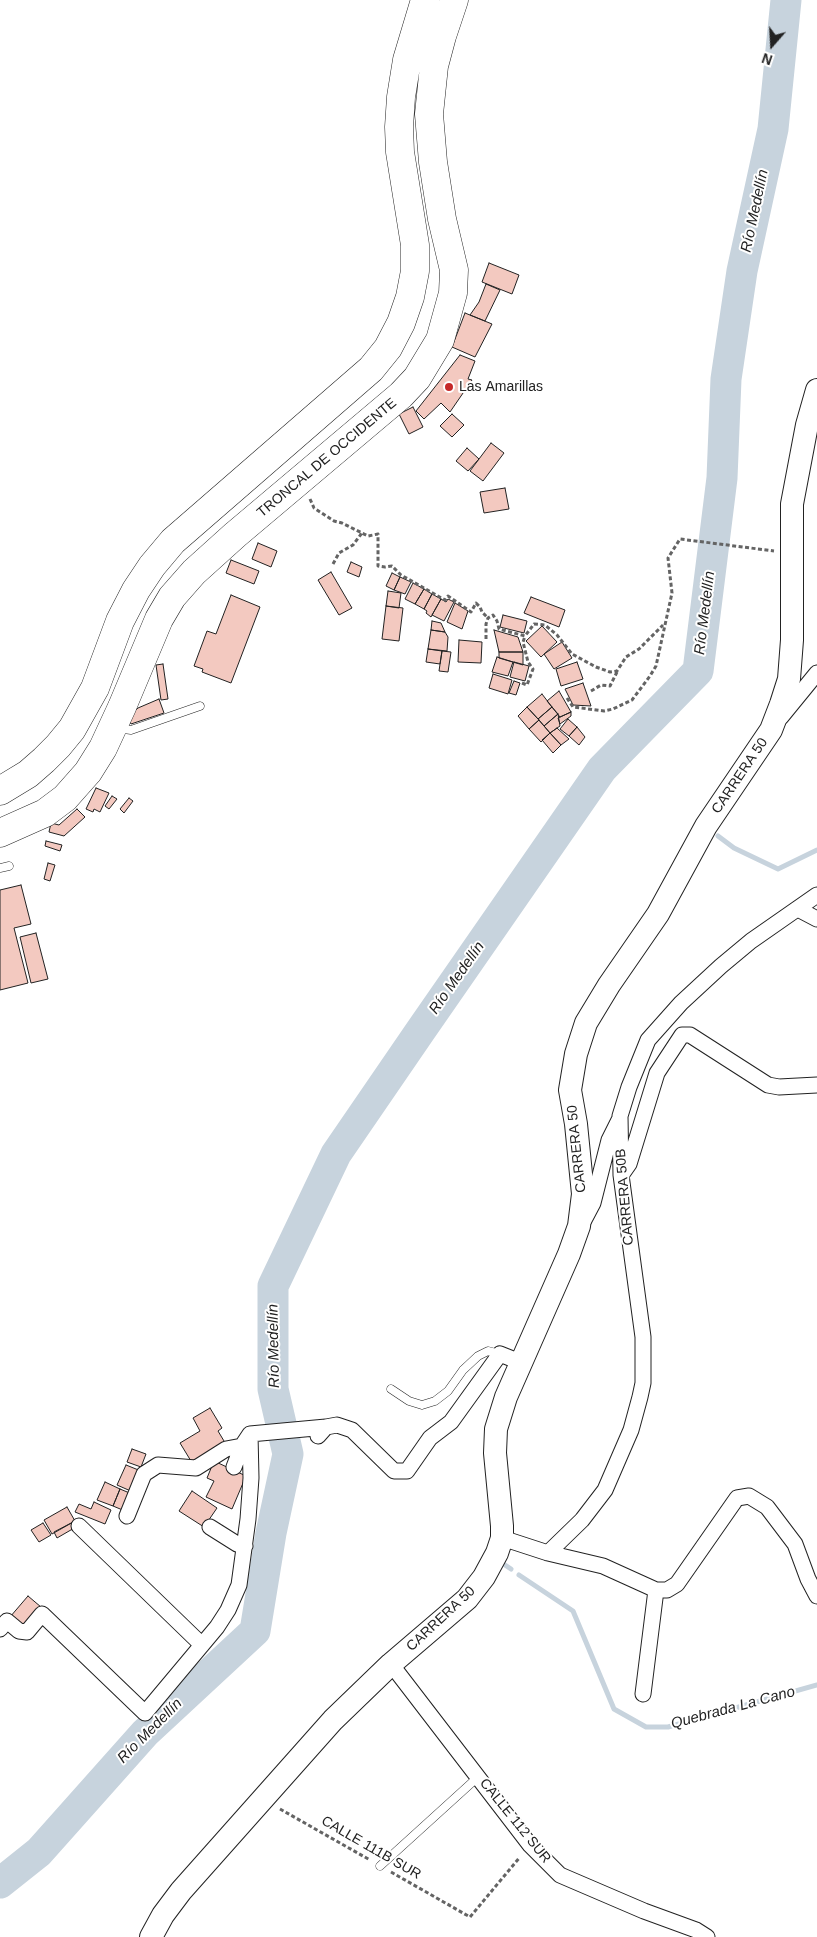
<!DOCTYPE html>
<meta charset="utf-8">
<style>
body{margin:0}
#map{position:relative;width:817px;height:1937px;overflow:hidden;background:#fff;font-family:Helvetica,sans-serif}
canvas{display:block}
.north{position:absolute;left:747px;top:20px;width:50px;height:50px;-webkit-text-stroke:4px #fff;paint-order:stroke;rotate:199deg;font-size:14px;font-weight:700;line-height:20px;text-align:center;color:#222}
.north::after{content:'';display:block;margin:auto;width:18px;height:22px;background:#222;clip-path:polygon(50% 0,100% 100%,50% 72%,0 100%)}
</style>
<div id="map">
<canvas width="817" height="1937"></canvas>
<div class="north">N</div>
</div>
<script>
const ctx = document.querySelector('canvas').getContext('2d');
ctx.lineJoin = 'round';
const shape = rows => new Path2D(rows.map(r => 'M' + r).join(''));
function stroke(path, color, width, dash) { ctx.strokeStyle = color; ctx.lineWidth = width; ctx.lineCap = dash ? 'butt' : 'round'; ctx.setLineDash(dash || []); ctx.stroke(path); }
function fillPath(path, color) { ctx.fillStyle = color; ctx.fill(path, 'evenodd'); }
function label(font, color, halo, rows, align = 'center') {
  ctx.font = font + ' Helvetica,sans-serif'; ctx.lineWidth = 4; ctx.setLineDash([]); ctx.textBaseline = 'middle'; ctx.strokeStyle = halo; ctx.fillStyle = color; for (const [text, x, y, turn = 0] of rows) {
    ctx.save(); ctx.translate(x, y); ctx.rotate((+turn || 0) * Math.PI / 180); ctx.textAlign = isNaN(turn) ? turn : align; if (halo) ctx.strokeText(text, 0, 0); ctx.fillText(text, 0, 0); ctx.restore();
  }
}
stroke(shape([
 [718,836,734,848,778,869,817,850],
 [505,1565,511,1569],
 [519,1575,573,1611,614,1709,646,1727,668,1727,817,1685]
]), '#c7d3dd', 5);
stroke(shape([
 [0,1883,39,1852,145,1733,255,1631,271,1533,288,1454,273,1389,273,1286,336,1154,421,1030,602,769,698,671,722,478,726,379,742,271,773,129,786,0]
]), '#c7d3dd', 31);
const building = shape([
 [489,263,519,275,512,294,482,282,489,263],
 [486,284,500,290,485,321,470,315,479,302,486,284],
 [465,313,492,324,475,357,452,347,465,313],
 [460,355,475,361,468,379,472,380,450,412,441,403,424,419,416,411,460,355],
 [413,407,423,427,409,434,399,414,413,407],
 [452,414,464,425,452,437,440,426,452,414],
 [491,443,504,453,483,481,470,471,491,443],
 [467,448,479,459,468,471,456,461,467,448],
 [505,488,509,509,484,513,480,492,505,488],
 [258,543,277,551,271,567,252,559,258,543],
 [231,560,259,571,254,584,226,573,231,560],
 [351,562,362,567,359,577,347,572,351,562],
 [331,572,352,608,339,615,318,580,331,572],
 [392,573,400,577,394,590,386,586,392,573],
 [400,577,411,582,405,594,394,590,400,577],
 [413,583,424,589,415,604,405,599,413,583],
 [424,589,432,594,424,609,415,604,424,589],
 [388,591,401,593,399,608,386,606,388,591],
 [432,594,441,599,431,617,426,613,427,611,424,609,432,594],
 [231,595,260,607,231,683,202,672,203,669,194,666,207,631,216,634,231,595],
 [531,597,565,610,559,627,524,613,531,597],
 [441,599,446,602,448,599,454,602,444,621,432,615,441,599],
 [455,603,468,611,462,629,447,622,455,603],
 [386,606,403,608,399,641,382,639,386,606],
 [503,615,527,621,524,633,500,627,503,615],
 [432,621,441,623,445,632,431,630,432,621],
 [542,626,557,642,541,657,526,641,542,626],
 [431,630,445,632,448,637,447,651,428,649,431,630],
 [494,630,518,637,523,652,499,652,494,630],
 [459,640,482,642,481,663,458,662,459,640],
 [562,642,572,658,554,669,544,654,562,642],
 [428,649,442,651,440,664,426,662,428,649],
 [442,651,451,652,448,672,439,671,442,651],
 [499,652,523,652,523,665,499,658,499,652],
 [497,657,513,662,508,676,492,672,497,657],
 [514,662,529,666,525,681,510,677,514,662],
 [577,662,583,679,561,686,556,669,577,662],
 [163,664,168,699,161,700,156,665,163,664],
 [493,674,512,680,508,694,489,688,493,674],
 [514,681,520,683,516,695,509,693,514,681],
 [583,683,591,706,573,705,565,689,583,683],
 [559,691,571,712,560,717,547,701,559,691],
 [542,694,552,707,538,719,527,707,542,694],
 [159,699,164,713,131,724,128,717,138,708,159,699],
 [527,707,539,720,529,729,518,716,527,707],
 [552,707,558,714,544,726,538,719,552,707],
 [571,712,571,716,560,724,558,718,571,712],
 [558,714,560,726,550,733,544,726,558,714],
 [568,719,577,727,569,736,560,729,568,719],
 [539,720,550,733,541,742,529,729,539,720],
 [577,727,585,737,579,745,569,736,577,727],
 [557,728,569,739,561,745,550,733,557,728],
 [550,733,561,745,553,753,542,740,550,733],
 [96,788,109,793,100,812,94,809,93,812,86,809,96,788],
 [112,796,117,799,109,809,105,806,112,796],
 [129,798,133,801,124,813,120,809,129,798],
 [77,809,85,817,64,836,49,832,51,823,59,825,77,809],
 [46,841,62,845,60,851,45,846,46,841],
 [48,863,55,865,50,881,44,879,48,863],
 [21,885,31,924,14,928,28,983,0,990,0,890,21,885],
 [36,933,48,979,31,983,20,937,36,933],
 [210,1408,222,1428,218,1431,227,1446,194,1466,180,1443,200,1431,193,1418,210,1408],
 [132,1449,146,1454,141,1467,127,1462,132,1449],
 [214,1461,246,1476,232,1509,206,1497,214,1481,207,1478,214,1461],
 [126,1465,141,1471,133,1492,117,1485,126,1465],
 [105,1482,120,1489,113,1506,97,1500,105,1482],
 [120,1489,132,1494,125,1511,113,1506,120,1489],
 [192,1491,217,1508,204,1527,179,1511,192,1491],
 [94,1502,111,1510,105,1524,75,1512,79,1504,91,1509,94,1502],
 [67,1507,75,1521,52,1534,44,1520,67,1507],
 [73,1522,76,1527,57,1538,54,1532,73,1522],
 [43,1523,51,1535,39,1542,31,1530,43,1523],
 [28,1596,41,1607,24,1628,10,1617,28,1596]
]);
fillPath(building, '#f3c9c0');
stroke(building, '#222', 1);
const lane = shape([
 [116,728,131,730,200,706],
 [0,868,9,866],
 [391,1389,409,1401,422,1405,435,1401,448,1391,463,1370,478,1356,488,1351,500,1354],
 [380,1866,478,1777]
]);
const street = shape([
 [781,717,817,673],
 [798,909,817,919],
 [622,1174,629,1164,657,1073,682,1035,690,1035,768,1085,779,1087,817,1085],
 [584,1220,593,1203,609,1140,619,1120],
 [250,1434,326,1427],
 [318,1436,326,1427,337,1425,352,1430,394,1471,407,1471,430,1438,451,1422,500,1354,520,1362],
 [234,1467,242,1446],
 [127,1516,144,1474,158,1465,196,1468,226,1449,242,1446,250,1434],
 [79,1526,202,1645],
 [210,1527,237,1544,245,1546],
 [502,1538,548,1553,603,1566,656,1590,667,1590,677,1584,737,1498,749,1496,767,1507,795,1544,808,1579,817,1596],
 [548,1553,582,1520,605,1490,631,1430,640,1397,643,1383,643,1337,621,1175,620,1116,629,1087,648,1040,681,1003,721,966,751,941,817,895],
 [0,1629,7,1621,19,1631,27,1632,42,1614,145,1713,217,1627,228,1610,239,1585,248,1519,251,1478,250,1434],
 [391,1664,530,1845,560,1875,644,1911,696,1930,707,1937],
 [643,1694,656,1590]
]);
const secondary = shape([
 [151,1937,163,1915,181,1891,333,1720,391,1664,467,1599,484,1577,497,1553,502,1538,502,1526,495,1453,496,1429,506,1397,569,1254,579,1226,583,1194,576,1124,570,1090,576,1054,586,1023,609,985,658,914,706,826,771,730,781,704,789,679,792,640,792,504,807,425,817,390]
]);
const highway = shape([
 [0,791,28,774,44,760,58,746,72,729,95,688,120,621,136,590,152,566,173,541,371,369,388,348,401,323,410,297,415,271,415,245,400,152,399,127,401,97,407,60,425,0],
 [0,833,45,813,65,798,88,772,103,748,122,707,159,619,172,597,194,572,235,535,401,395,417,378,440,340,453,293,454,270,442,219,433,162,429,114,434,66,442,36,454,0]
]);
stroke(lane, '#222', 9);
stroke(street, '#222', 17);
stroke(secondary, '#222', 24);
stroke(highway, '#222', 29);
stroke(shape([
 [310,499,314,508,334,521,342,523,368,536,378,534,378,566,385,567,392,566,401,575,445,600,448,596,471,612,476,603,480,607,482,612,488,618],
 [333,564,339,553,353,545,362,533],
 [486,639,486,624,488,618,493,615,497,621,499,629,525,636,534,624,545,625,557,635,572,654,596,667,610,672,617,671,626,657,639,649,663,625],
 [522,683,527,685,533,669,528,662,523,642,525,636],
 [591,691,601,685,610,686,617,672],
 [567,698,573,707,604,711,613,709,632,700,650,676,656,666,672,593,668,558,680,539,774,551],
 [280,1809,370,1860],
 [391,1872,470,1917,520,1857]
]), '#646464', 3, [4, 2.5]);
stroke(lane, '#fff', 8);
stroke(street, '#fff', 15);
stroke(secondary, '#fff', 22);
stroke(highway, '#fff', 28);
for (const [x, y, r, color] of [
 [449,387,5,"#c62828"]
]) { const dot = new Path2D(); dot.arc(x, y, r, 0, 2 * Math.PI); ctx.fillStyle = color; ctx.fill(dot); stroke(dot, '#fff', 2); }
label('14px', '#222', '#fff', [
 ["Las Amarillas",459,387]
], 'left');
label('14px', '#222', '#fff', [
 ["TRONCAL DE OCCIDENTE",327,458,-40],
 ["CARRERA 50",740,776,-56],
 ["CARRERA 50",577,1149,-96],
 ["CARRERA 50B",625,1197,-95],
 ["CARRERA 50",441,1619,-43],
 ["CALLE 112 SUR",515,1821,51],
 ["CALLE 111B SUR",371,1848,30]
]);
label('italic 15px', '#222', '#fff', [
 ["Río Medellín",755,211,-78],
 ["Río Medellín",705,613,-83],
 ["Río Medellín",457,978,-55],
 ["Río Medellín",274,1346,-91],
 ["Quebrada La Cano",733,1708,-15],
 ["Río Medellín",150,1731,-45]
]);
</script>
